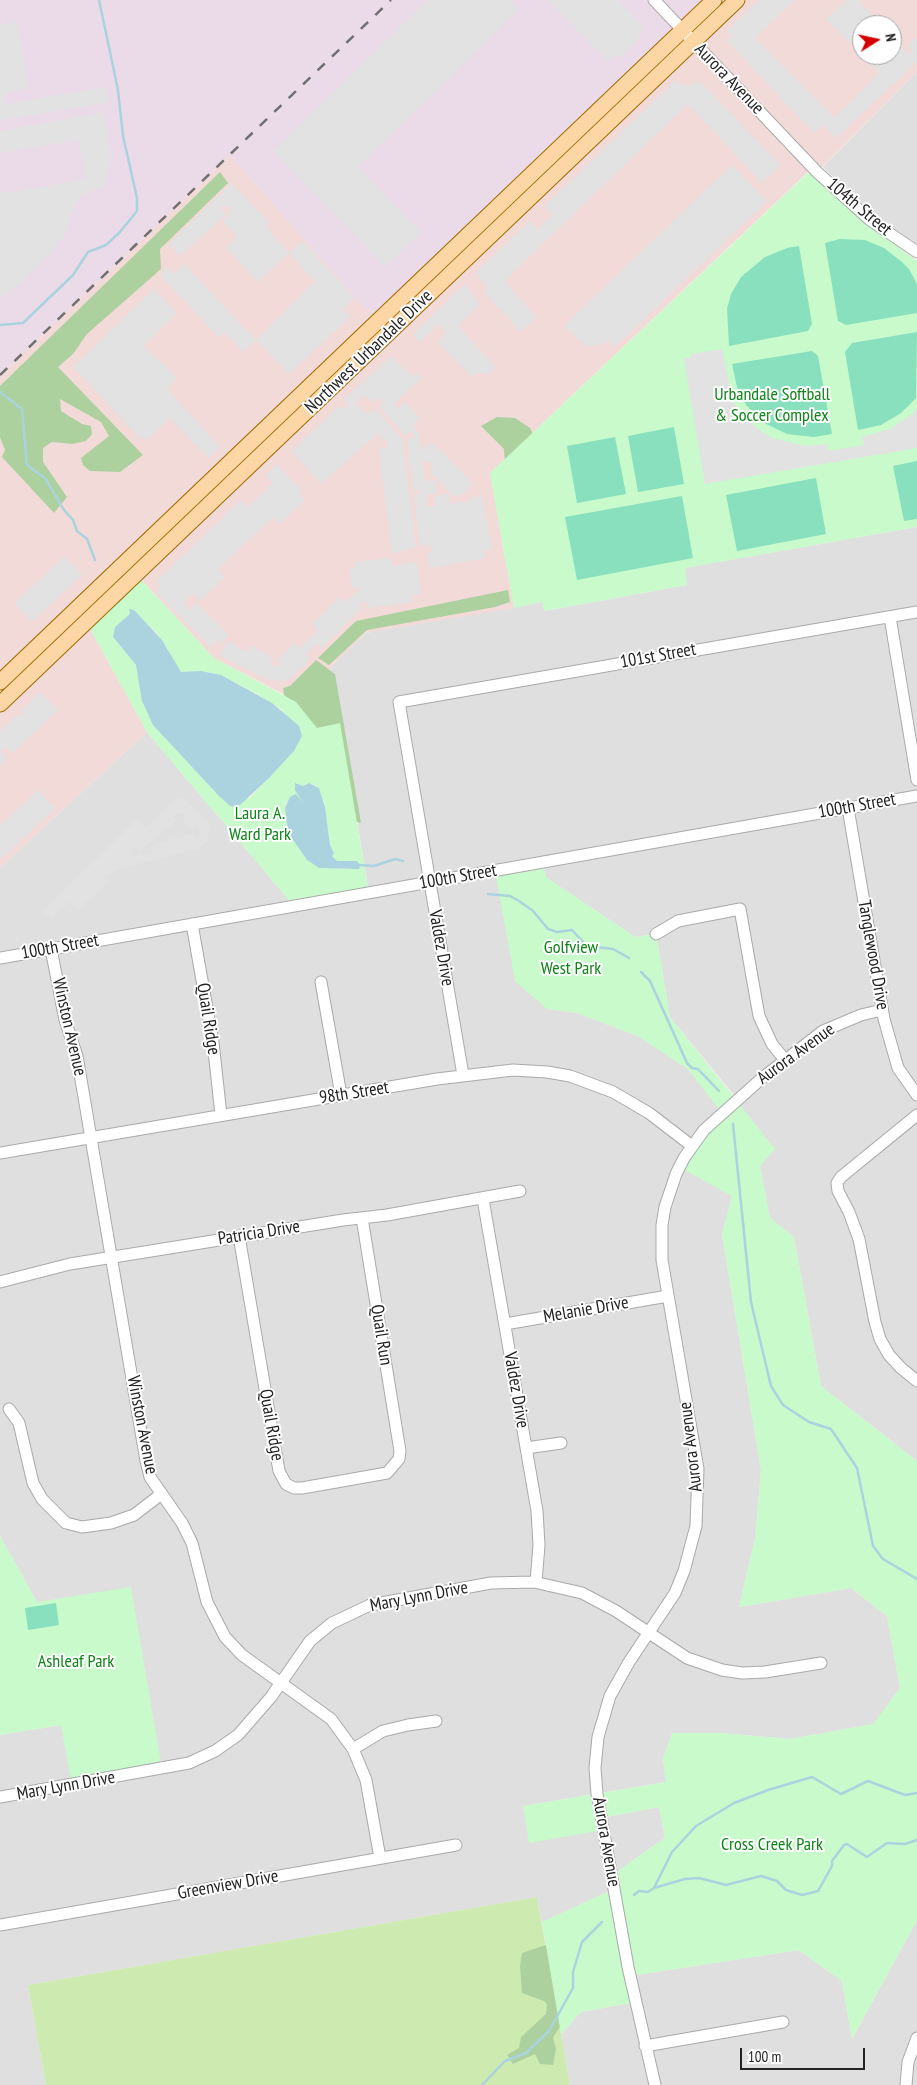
<!DOCTYPE html>
<style>
body{margin:0}
#map{position:relative;width:917px;height:2085px;overflow:hidden;background:#f2efe9;font-family:"PT Sans Narrow",sans-serif}
canvas{display:block}
.north{position:absolute;left:852px;top:15px;width:50px;height:50px;box-sizing:border-box;background:#fff;border:1px solid #a7a7a7;border-radius:50%;rotate:80deg;font-size:14px;font-weight:700;line-height:20px;text-align:center;color:#222}
.north::after{content:'';display:block;margin:auto;width:18px;height:22px;background:#d40000;clip-path:polygon(50% 0,100% 100%,50% 72%,0 100%)}
.scale{position:absolute;left:740px;top:2048px;width:125px;height:22px;box-sizing:border-box;border:2px solid #222;border-top:0;padding-left:6px;font-size:15px;line-height:18px;white-space:nowrap;color:#222;-webkit-text-stroke:4px #fff;paint-order:stroke}
</style>
<div id="map">
<canvas width="917" height="2085"></canvas>
<div class="north">N</div>
<div class="scale">100 m</div>
</div>
<script>
const ctx = document.querySelector('canvas').getContext('2d');
ctx.lineJoin = 'round';
function fillPath(path, color) { ctx.fillStyle = color; ctx.fill(path, 'evenodd'); }
const shape = rows => new Path2D(rows.map(r => 'M' + r).join(''));
function stroke(path, color, width, dash) { ctx.strokeStyle = color; ctx.lineWidth = width; ctx.lineCap = dash ? 'butt' : 'round'; ctx.setLineDash(dash || []); ctx.stroke(path); }
function label(font, color, halo, rows, align = 'center') {
  ctx.font = font + ' "PT Sans Narrow",sans-serif'; ctx.lineWidth = 4; ctx.setLineDash([]); ctx.textBaseline = 'middle'; ctx.strokeStyle = halo; ctx.fillStyle = color; for (const [text, x, y, turn = 0] of rows) {
    ctx.save(); ctx.translate(x, y); ctx.rotate((+turn || 0) * Math.PI / 180); ctx.textAlign = isNaN(turn) ? turn : align; if (halo) ctx.strokeText(text, 0, 0); ctx.fillText(text, 0, 0); ctx.restore();
  }
}
fillPath(shape([
 [917,72,917,244,875,217,823,167],
 [917,527,917,1461,821,1386,794,1237,770,1219,760,1166,738,1100,670,1017,656,934,635,937,545,877,547,1009,577,1013,638,1036,688,1069,723,1113,732,1196,722,1234,761,1470,755,1539,739,1607,851,1588,887,1616,900,1688,874,1724,790,1739,719,1733,672,1733,663,1759,666,1782,523,1806,601,1818,659,1807,665,1838,612,1875,614,1889,542,1922,537,1897,28,1985,46,2085,0,2085,0,1735,61,1725,161,1769,37,1602,0,1536,0,868,147,732,294,906,369,892,331,667,366,633,543,602,545,611,687,585,684,568],
 [917,1920,917,2085,570,2085,561,2034,581,2012,635,2002,630,1976,799,1950,842,1981,852,2039]
]), '#e0dfdf');
fillPath(shape([
 [737,0,917,0,917,72,817,172,809,171,490,473,514,608,366,633,331,667,340,723,214,658,136,574],
 [862,25,892,25,892,55,862,55],
 [230,155,360,302,378,320,0,682,0,375],
 [86,621,147,732,0,868,0,704]
]), '#f2dad9');
fillPath(shape([
 [0,0,714,0,378,320,360,302,230,155,0,375]
]), '#ebdbe8');
fillPath(shape([
 [537,1897,570,2085,46,2085,28,1985]
]), '#cdebb0');
fillPath(shape([
 [220,172,228,183,160,249,161,269,87,334,73,354,58,367,143,455,120,472,90,471,83,465,81,458,109,436,101,422,60,399,61,411,82,424,91,426,92,434,86,441,72,444,52,442,43,448,43,462,67,497,54,513,2,457,5,450,0,437,0,386],
 [497,417,515,418,530,428,536,440,505,463,504,449,481,426],
 [508,590,510,602,495,607,367,630,329,665,318,658,356,621],
 [316,660,335,674,361,823,351,820,299,710,284,695,283,688,290,686],
 [546,1945,568,2013,553,2038,556,2049,553,2065,540,2064,535,2054,513,2064,507,2055,519,2048,521,2037,546,2014,547,2004,544,2001,522,1993,520,1966,522,1953]
]), '#add19e');
fillPath(shape([
 [809,172,867,225,917,261,917,527,685,568,687,585,544,611,542,602,514,608,490,473],
 [136,574,214,658,296,702,317,728,340,723,369,893,294,906,147,732,86,621],
 [131,614,135,614,156,632,168,649,177,668,181,672,201,671,221,675,257,694,281,709,302,736,294,751,250,798,218,795,155,727,144,706,136,665,113,637,115,627],
 [296,783,303,786,309,783,317,786,324,802,332,856,337,861,357,861,358,869,319,868,307,860,289,834,285,810,286,803,289,801,298,800,303,803],
 [543,862,546,877,635,937,656,934,670,1017,775,1149,760,1166,770,1218,794,1237,821,1386,917,1461,917,1920,852,2039,842,1981,799,1950,630,1976,635,2002,581,2012,561,2034,542,1922,614,1889,612,1875,665,1838,659,1807,602,1818,604,1830,529,1843,523,1806,666,1782,663,1759,672,1733,719,1733,790,1739,873,1724,900,1688,887,1616,851,1588,739,1607,755,1539,761,1470,722,1234,732,1196,679,1167,722,1113,688,1069,638,1036,577,1013,547,1009,515,981,495,871],
 [0,1536,37,1602,131,1587,162,1769,72,1785,61,1725,0,1735]
]), '#c8facc');
fillPath(shape([
 [840,239,865,240,884,248,902,262,909,269,917,284,917,313,846,325,838,321,825,243],
 [799,246,812,324,808,331,729,346,727,309,731,294,741,277,765,257,787,248],
 [917,332,916,398,901,413,881,425,858,430,845,352,852,343],
 [812,351,818,356,832,434,814,437,787,434,764,423,746,405,737,387,732,364],
 [674,427,684,484,638,492,628,436],
 [615,437,626,494,577,503,567,446],
 [917,461,917,519,904,521,893,466],
 [816,478,826,534,737,551,726,495],
 [682,496,693,558,577,580,565,517],
 [56,1603,59,1625,28,1630,25,1608]
]), '#88e0be');
fillPath(shape([
 [428,0,510,0,519,10,358,167,421,232,385,267,273,151],
 [548,0,618,0,644,27,638,34,641,37,620,58,616,54,608,61],
 [760,0,795,0,755,38,835,118,879,73,862,55,892,55,892,37,909,55,913,51,908,46,917,37,917,62,836,138,823,125,814,133,727,41,731,37,726,31],
 [847,0,858,0,881,25,862,25,862,55,826,19],
 [17,22,29,88,4,93,6,104,106,87,109,102,2,120,0,123,0,25],
 [676,80,682,85,693,85,700,81,780,165,762,183,688,104,504,281,537,317,521,332,484,292,487,287,475,273,530,221,538,229,553,215,545,206],
 [104,112,111,156,106,185,82,195,70,216,67,232,52,252,25,280,0,298,0,192,7,193,86,179,79,140,0,153,0,131],
 [732,165,767,201,615,347,609,341,603,344,586,346,564,326],
 [232,183,269,223,266,227,289,253,303,241,355,298,343,309,350,317,289,374,256,340,243,352,224,332,219,337,160,275,168,267,174,274,184,264,256,340,315,281,289,253,258,282,226,247,237,237,223,221,232,211,229,207,223,206,221,208,226,214,180,256,169,243],
 [465,284,480,304,458,326,496,367,490,374,477,373,472,377,438,342,446,333,439,324,420,342,413,334],
 [154,289,177,313,144,346,177,378,167,389,220,447,208,458,170,418,147,440,144,436,141,439,73,367],
 [722,349,734,403,754,426,772,438,805,446,827,444,828,451,864,445,862,437,890,429,911,415,917,408,917,448,705,484,684,359,691,357,691,354],
 [391,356,412,377,417,373,422,378,394,403,399,409,406,402,420,418,413,424,419,435,421,451,431,441,473,483,464,494,454,497,430,471,434,467,429,461,423,462,425,481,436,480,437,493,426,495,427,507,436,506,435,496,449,494,450,504,470,501,470,498,482,496,492,549,484,551,485,558,430,568,427,553,432,553,431,545,420,545,414,495,421,493,420,490,414,492,407,439,414,438,414,436,411,432,406,436,379,406,384,403,380,398,374,403,365,395,356,403,367,415,375,409,402,439,416,547,392,554,379,449,387,447,387,442,378,433,321,484,292,451,339,406,343,409,348,404,343,400],
 [277,464,301,490,299,493,305,500,280,524,273,517,218,569,225,577,200,601,193,593,183,603,190,610,197,603,229,635,222,643,218,640,211,648,156,591,161,586,157,581,241,500,248,507,273,483,266,475],
 [65,556,82,575,32,622,15,603],
 [391,558,393,566,417,562,421,594,412,595,413,602,368,608,367,601,359,603,362,608,322,648,317,643,305,655,310,659,291,678,282,681,269,680,220,656,228,641,247,652,251,645,273,658,270,664,273,666,281,665,277,660,295,643,300,648,318,631,312,624,340,597,345,602,360,590,359,587,352,588,349,568,355,568,354,562],
 [41,692,58,710,13,753,6,747,1,752,7,758,0,765,0,731,19,713,23,717,25,715,21,710],
 [38,790,55,808,0,860,0,826],
 [182,797,208,822,210,829,206,842,200,848,118,869,104,876,109,882,78,910,70,902,51,919,43,911,138,818,146,827,177,798],
 [177,813,186,814,182,820,193,829,197,825,200,831,198,838,196,839,194,833,151,845,152,852,133,857,131,851,136,847,140,851,177,820,174,815]
]), '#e2e2e2');
fillPath(shape([
 [129,609,134,610,162,640,181,672,201,671,221,675,272,703,299,726,302,736,294,751,269,778,240,805,235,807,230,806,218,795,153,725,142,701,136,665,113,637,115,627,130,614],
 [295,783,303,786,309,783,319,788,325,807,330,845,334,853,332,856,337,861,357,861,360,865,359,869,319,868,307,860,289,834,286,818,285,808,290,797,296,794,303,803,295,790]
]), '#aad3df');
stroke(shape([
 [0,325,23,323,73,275,88,252,106,245,120,232,137,211,137,198,123,136,118,90,99,0],
 [0,392,22,409,27,465,45,478,64,510,73,520,77,531,87,539,95,560],
 [359,865,374,866,395,859,403,861],
 [488,894,510,896,519,901,533,911,548,929,557,932,572,930,587,946,613,949,629,958],
 [641,972,650,981,687,1063,692,1068,698,1069,719,1091],
 [733,1124,751,1302,771,1386,783,1405,809,1422,831,1429,857,1468,873,1546,883,1559,917,1579],
 [654,1888,672,1852,696,1826,734,1803,768,1790,812,1777,841,1794,868,1781,905,1795,917,1793],
 [634,1895,639,1891,648,1892,654,1888,685,1879,699,1878,726,1885,761,1876,777,1881,786,1890,802,1895,818,1891,832,1866,832,1861,844,1845,847,1844,867,1857,887,1843,905,1844,917,1840],
 [482,2085,505,2061,526,2053,549,2031,573,1988,573,1972,582,1942,602,1922]
]), '#aad3df', 2.5);
const minor = shape([
 [654,0,817,172,870,220,917,252],
 [890,617,917,780],
 [848,808,884,1019,898,1068,917,1095],
 [192,924,213,1042,221,1115],
 [656,934,678,921,740,909,759,1016,772,1044,785,1060],
 [51,949,65,1020,77,1056,146,1461,150,1477,182,1523,192,1543,207,1602,225,1637,242,1655,331,1719,353,1749,366,1780,380,1858],
 [0,958,917,796],
 [321,982,341,1095],
 [463,1075,399,702,917,612],
 [917,1115,841,1177,837,1183,838,1191,849,1212,859,1239,875,1322,880,1339,889,1355,901,1368,917,1381],
 [0,1153,437,1079,513,1070,547,1072,570,1076,613,1092,649,1113,692,1146],
 [483,1199,537,1511,539,1545,536,1582],
 [239,1236,279,1471,286,1484,294,1488,302,1488,387,1473,399,1459,400,1451,362,1218],
 [0,1282,70,1264,343,1220,387,1215,520,1191],
 [505,1324,668,1296],
 [9,1409,19,1423,33,1483,42,1499,66,1523,82,1527,111,1523,134,1515,160,1495],
 [526,1448,561,1443],
 [353,1749,383,1731,408,1725,436,1721],
 [0,1797,189,1763,215,1751,238,1735,271,1697,310,1641,332,1623,370,1605,491,1583,534,1582,582,1593,616,1611,687,1658,722,1670,742,1673,765,1672,821,1663],
 [0,1925,456,1845],
 [645,2046,783,2022],
 [655,2085,628,1967,597,1794,595,1768,598,1737,610,1696,629,1662,675,1593,684,1571,696,1526,698,1469,662,1260,662,1225,665,1207,676,1174,684,1158,704,1130,761,1079,823,1031,861,1015,882,1010],
 [906,2085,908,2062,917,2038]
]);
const major = shape([
 [0,682,714,0],
 [0,704,737,0]
]);
stroke(minor, '#a9a9a9', 13);
stroke(major, '#a06b00', 17);
stroke(minor, '#fff', 11);
stroke(major, '#fcd6a4', 15);
stroke(shape([
 [0,375,391,0]
]), '#707070', 2.5, [10, 10]);
label('18px', '#222', '#fff', [
 ["Aurora Avenue",729,79,46],
 ["104th Street",859,207,40],
 ["Northwest Urbandale Drive",369,352,-44],
 ["101st Street",658,656,-10],
 ["100th Street",857,806,-10],
 ["100th Street",458,877,-10],
 ["100th Street",60,947,-10],
 ["Valdez Drive",441,948,80],
 ["Tanglewood Drive",873,955,80],
 ["Quail Ridge",208,1019,81],
 ["Winston Avenue",69,1027,77],
 ["Aurora Avenue",796,1054,-36],
 ["98th Street",354,1093,-9],
 ["Patricia Drive",259,1233,-9],
 ["Melanie Drive",586,1310,-10],
 ["Quail Run",381,1335,81],
 ["Valdez Drive",516,1390,80],
 ["Winston Avenue",142,1425,79],
 ["Quail Ridge",271,1425,80],
 ["Aurora Avenue",691,1447,-97],
 ["Mary Lynn Drive",419,1597,-11],
 ["Mary Lynn Drive",66,1786,-10],
 ["Aurora Avenue",606,1842,80],
 ["Greenview Drive",228,1885,-10]
]);
label('18px', '#0c8416', '#fff', [
 ["Urbandale Softball",772,395],
 ["& Soccer Complex",772,416],
 ["Laura A.",260,814],
 ["Ward Park",260,835],
 ["Golfview",571,948],
 ["West Park",571,969],
 ["Ashleaf Park",76,1662],
 ["Cross Creek Park",772,1845]
]);
</script>
